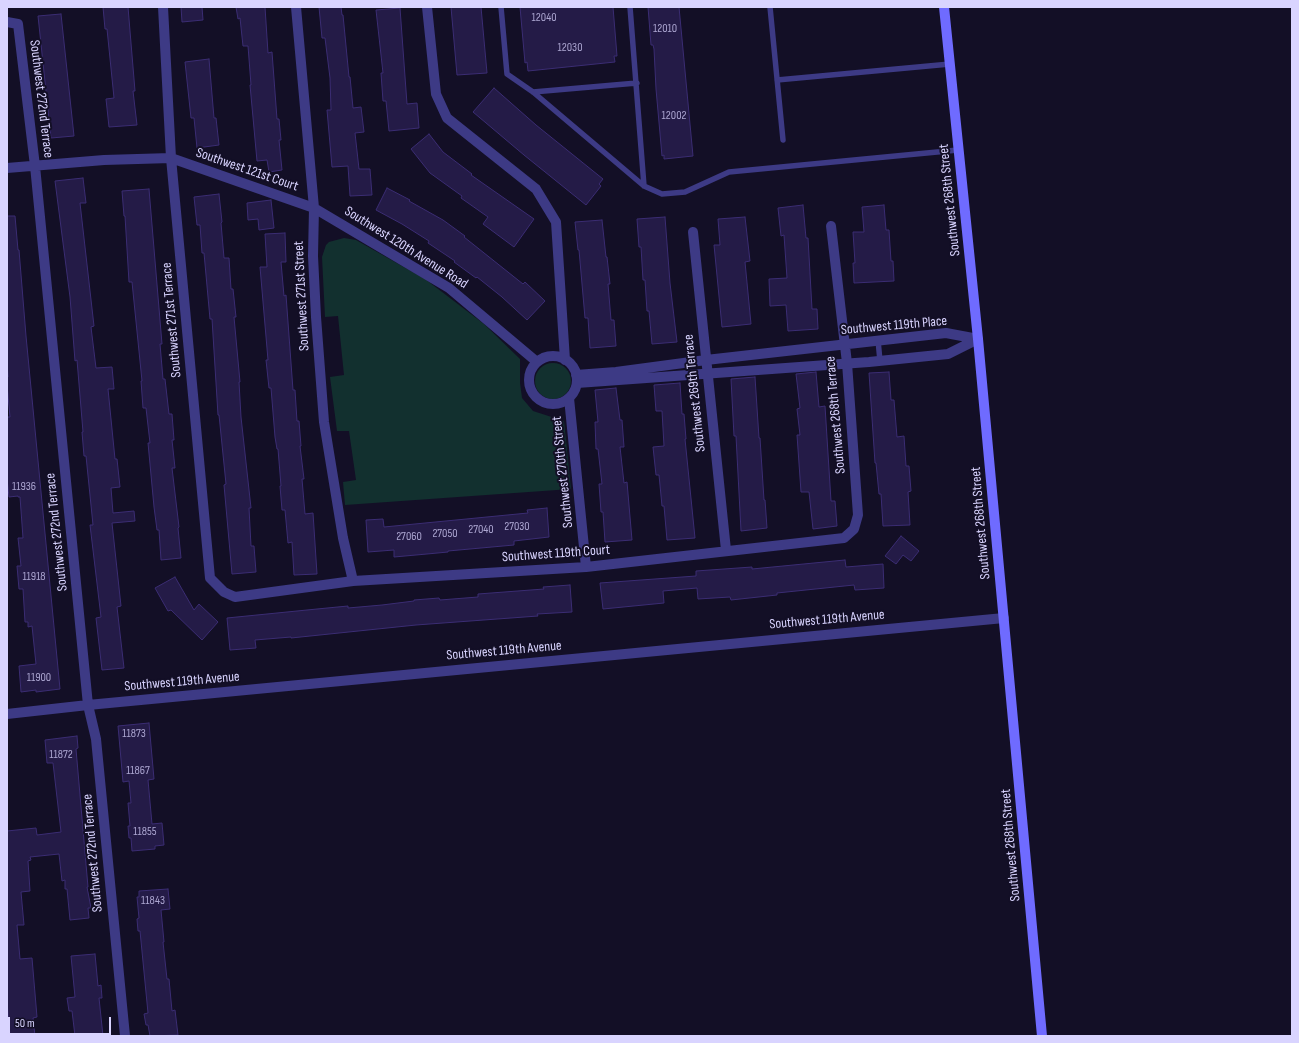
<!DOCTYPE html>
<style>
body{margin:0}
#map{position:relative;width:1299px;height:1043px;overflow:hidden;background:#130f26;font-family:"Sofia Sans Condensed",sans-serif}
canvas{display:block}
.frame{position:absolute;inset:0;border:8px solid #d9d4ff;pointer-events:none}
.scale{position:absolute;left:8px;top:1017px;width:103px;height:18px;box-sizing:border-box;border:2px solid #d9d4ff;border-top:0;padding-left:5px;font-size:12px;line-height:14px;white-space:nowrap;color:#d9d4ff;-webkit-text-stroke:3px #130f26;paint-order:stroke}
</style>
<div id="map">
<canvas width="1299" height="1043"></canvas>
<div class="frame"></div>
<div class="scale">50 m</div>
</div>
<script>
const ctx = document.querySelector('canvas').getContext('2d');
ctx.lineJoin = 'round';
function fillPath(path, color) { ctx.fillStyle = color; ctx.fill(path, 'evenodd'); }
const shape = rows => new Path2D(rows.map(r => 'M' + r).join(''));
function stroke(path, color, width, dash) { ctx.strokeStyle = color; ctx.lineWidth = width; ctx.lineCap = dash ? 'butt' : 'round'; ctx.setLineDash(dash || []); ctx.stroke(path); }
function label(font, color, halo, rows, align = 'center') {
  ctx.font = font + ' "Sofia Sans Condensed",sans-serif'; ctx.lineWidth = 4; ctx.setLineDash([]); ctx.textBaseline = 'middle'; ctx.strokeStyle = halo; ctx.fillStyle = color; for (const [text, x, y, turn = 0] of rows) {
    ctx.save(); ctx.translate(x, y); ctx.rotate((+turn || 0) * Math.PI / 180); ctx.textAlign = isNaN(turn) ? turn : align; if (halo) ctx.strokeText(text, 0, 0); ctx.fillText(text, 0, 0); ctx.restore();
  }
}
fillPath(shape([
 [344,238,356,240,425,279,484,324,520,359,520,383,522,398,533,411,564,421,571,489,345,505,343,482,356,480,349,431,337,431,330,377,344,375,338,316,325,317,322,257,326,245,329,242],
 '535 381a18 18 0 1 1 36 0a18 18 0 1 1-36 0Z'
]), '#12302f');
const building = shape([
 [103,7,128,7,135,91,133,91,137,125,109,127,106,99,114,98,107,29,105,29,103,7],
 [181,7,202,7,203,20,182,22,181,7],
 [236,7,265,7,268,53,272,52,277,119,279,119,281,140,279,140,282,170,269,172,267,160,257,161,250,85,251,85,248,46,243,46,240,18,238,19,236,7],
 [319,7,341,7,342,15,343,15,349,77,350,77,353,108,361,107,364,132,355,133,359,169,370,169,372,195,350,196,348,166,332,167,327,110,331,110,330,78,325,38,322,38,319,7],
 [451,7,481,7,487,73,457,75,451,7],
 [520,7,613,7,617,56,614,56,615,62,528,71,527,62,525,63,520,7],
 [648,7,679,7,693,156,664,159,664,155,662,156,656,89,654,49,653,45,651,45,648,7],
 [400,8,407,104,417,103,419,128,389,131,386,101,383,101,381,73,383,73,376,10,400,8],
 [61,14,74,136,51,138,38,16,61,14],
 [209,59,214,118,216,118,219,145,197,148,194,118,191,118,185,62,209,59],
 [494,88,536,125,603,179,599,184,601,186,586,205,524,155,473,112,494,88],
 [429,134,443,152,472,174,471,175,534,219,514,247,483,224,488,217,461,198,462,196,430,173,411,149,429,134],
 [83,178,86,203,80,203,94,326,91,327,96,368,112,367,114,389,108,389,115,459,117,459,120,487,111,488,113,513,134,511,135,521,112,523,121,606,117,607,124,668,102,670,96,618,101,617,90,525,93,525,86,456,84,456,82,432,83,432,77,360,75,361,70,297,55,181,83,178],
 [387,188,410,200,409,201,443,220,465,236,464,237,523,284,525,282,545,301,527,320,502,297,477,277,476,278,454,262,455,261,428,243,429,241,402,224,376,210,387,188],
 [149,189,162,344,160,344,163,379,165,379,169,414,172,414,174,440,172,440,175,468,172,468,179,527,178,528,181,558,161,560,159,530,157,530,154,507,148,443,150,443,146,408,143,408,141,381,142,381,132,282,129,282,125,216,124,216,122,191,149,189],
 [219,194,222,222,221,223,224,258,229,258,231,289,233,289,236,317,234,317,240,382,239,382,241,417,251,508,249,508,251,546,254,546,256,572,232,574,224,485,226,484,219,415,218,415,212,319,210,319,204,253,202,253,200,225,197,225,194,197,219,194],
 [271,200,274,228,259,230,258,219,248,220,247,203,271,200],
 [803,205,806,238,808,238,812,309,817,309,818,329,788,331,786,305,770,306,769,279,787,278,784,235,781,236,778,208,803,205],
 [884,205,886,230,889,230,891,261,893,261,894,281,854,283,853,263,855,263,853,232,864,232,862,207,884,205],
 [7,216,15,216,18,250,19,250,26,336,60,689,36,692,36,690,21,692,19,666,36,664,32,626,28,627,28,622,25,622,23,589,19,589,17,566,21,566,18,538,23,538,20,497,18,497,18,496,9,497,7,479,7,417,10,417,7,385,7,377,8,377,7,362,7,216],
 [665,217,670,283,677,342,652,344,649,311,647,311,645,280,643,280,641,247,639,247,637,219,665,217],
 [745,217,750,261,745,262,751,324,722,327,714,245,720,245,718,219,745,217],
 [602,220,606,257,607,257,610,284,608,284,611,320,614,320,616,346,590,348,588,318,585,318,579,250,578,250,575,222,602,220],
 [285,233,286,262,281,262,284,296,286,295,293,390,295,390,297,421,299,421,301,446,300,446,304,479,302,479,305,514,313,513,317,574,294,575,292,542,288,543,285,510,282,510,280,486,281,486,278,449,277,449,275,437,271,388,269,388,266,360,268,360,260,267,267,267,265,234,285,233],
 [816,372,819,407,825,406,831,501,835,501,837,526,813,529,809,492,801,492,797,435,800,435,797,409,800,408,796,374,816,372],
 [889,372,891,400,894,400,897,437,904,436,906,466,909,466,911,491,908,492,910,525,883,526,881,494,879,494,876,463,875,463,869,373,889,372],
 [755,377,759,438,760,438,764,500,765,500,767,528,741,531,736,436,734,436,731,379,755,377],
 [680,383,682,414,684,414,686,439,685,439,695,538,667,540,664,506,662,506,659,475,656,475,653,447,664,446,662,411,656,411,654,385,680,383],
 [616,388,620,420,622,420,624,447,620,447,624,483,627,482,632,540,605,542,603,512,601,512,599,484,602,484,598,449,596,449,595,422,598,422,595,390,616,388],
 [547,508,549,537,514,541,514,545,448,551,448,552,427,554,394,557,394,550,368,552,366,520,383,519,384,527,528,513,527,510,547,508],
 [901,536,919,551,911,561,903,555,896,564,885,556,901,536],
 [845,560,846,567,883,564,884,588,855,590,854,585,777,593,777,595,731,600,730,597,698,599,697,588,663,591,664,603,603,609,600,583,696,576,696,571,752,567,752,569,845,560],
 [175,577,194,610,199,604,218,622,202,640,171,610,168,611,155,588,175,577],
 [570,585,572,612,537,614,538,616,416,625,291,638,291,637,255,640,256,648,230,650,227,618,317,609,348,606,348,608,382,605,414,601,414,600,439,598,440,600,478,597,478,594,544,589,543,587,570,585],
 [149,723,154,779,148,780,152,824,162,823,164,845,155,846,155,849,132,851,131,838,129,838,128,826,130,826,128,803,131,803,129,781,123,782,118,726,149,723],
 [77,736,78,748,76,749,88,887,87,887,91,908,88,908,89,918,70,920,67,889,65,889,65,880,62,881,59,854,30,857,31,860,28,861,30,891,21,892,24,925,17,925,20,959,32,958,37,1017,33,1018,35,1036,10,1036,7,1002,7,831,36,828,37,835,61,832,53,763,47,763,45,740,77,736],
 [168,889,170,909,161,910,164,942,163,942,167,979,169,979,172,1011,175,1010,178,1035,150,1036,148,1025,146,1025,144,1014,148,1013,140,931,138,931,137,919,139,918,137,897,139,897,139,891,168,889],
 [95,954,98,986,101,985,102,998,99,998,103,1036,75,1036,72,1011,69,1011,67,998,75,997,71,956,95,954]
]);
fillPath(building, '#241b47');
stroke(building, '#3b2d73', 1);
stroke(shape([
 [501,7,507,74,533,92,644,186,662,194,685,192,729,172,958,150],
 [630,7,644,186],
 [770,7,783,140],
 [777,80,950,64],
 [533,92,637,83],
 [878,340,880,361]
]), '#3d3a85', 5.5);
stroke(shape([
 [163,7,171,158,210,578,224,592,235,597,353,581,586,567,844,538,854,529,858,515,847,363,831,226],
 [296,7,314,208,313,256,316,317,324,422,343,538,353,581],
 [427,7,436,94,447,118,536,189,556,222,565,360],
 [7,22,18,24,35,166,88,705,96,739,125,1036],
 [7,168,104,160,171,158,314,208,449,288,537,362],
 [693,232,726,550],
 '529 380a24 24 0 1 1 48 0a24 24 0 1 1-48 0Z',
 [576,375,616,372,706,360,946,333,978,339],
 [577,383,869,362,948,354,978,339],
 [569,398,586,567],
 [7,714,88,705,1004,618]
]), '#3d3a85', 10);
stroke(shape([
 [944,7,978,339,1042,1036]
]), '#6f6bff', 10);
label('12px', '#aca6d1', null, [
 ["12040",544,18],
 ["12010",665,29],
 ["12030",570,48],
 ["12002",674,116],
 ["11936",24,487],
 ["27030",517,527],
 ["27040",481,530],
 ["27050",445,534],
 ["27060",409,537],
 ["11918",34,577],
 ["11900",39,678],
 ["11873",134,734],
 ["11872",61,755],
 ["11867",138,771],
 ["11855",145,832],
 ["11843",153,901]
]);
label('14px', '#d9d4ff', '#130f26', [
 ["Southwest 272nd Terrace",41,99,83],
 ["Southwest 121st Court",247,170,19],
 ["Southwest 268th Street",950,200,-96],
 ["Southwest 120th Avenue Road",406,248,32],
 ["Southwest 271st Street",302,296,-93],
 ["Southwest 271st Terrace",172,320,-95],
 ["Southwest 119th Place",894,326,-5],
 ["Southwest 269th Terrace",695,393,-96],
 ["Southwest 268th Terrace",836,415,-95],
 ["Southwest 270th Street",563,472,-96],
 ["Southwest 268th Street",981,523,-95],
 ["Southwest 272nd Terrace",57,532,-96],
 ["Southwest 119th Court",556,554,-4],
 ["Southwest 119th Avenue",827,620,-5],
 ["Southwest 119th Avenue",504,651,-5],
 ["Southwest 119th Avenue",182,682,-5],
 ["Southwest 268th Street",1011,845,-95],
 ["Southwest 272nd Terrace",93,853,-95]
]);
</script>
